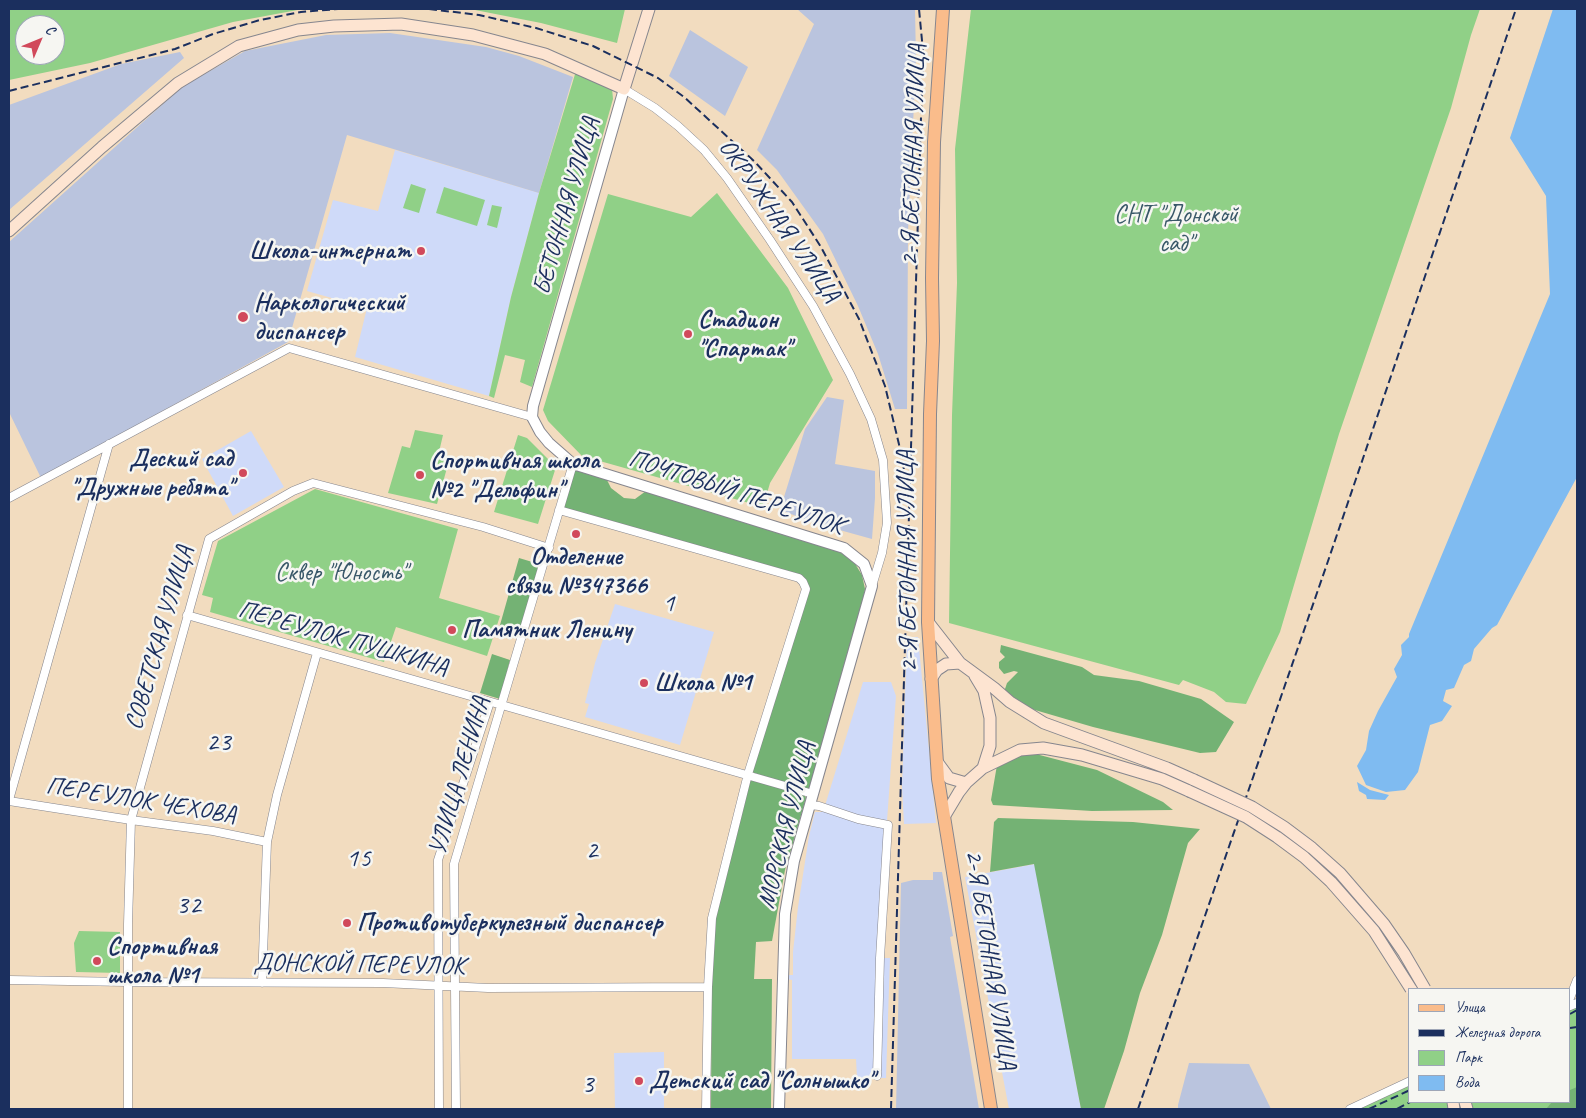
<!DOCTYPE html>
<meta charset="utf-8">
<style>
body{margin:0}
#map{position:relative;width:1586px;height:1118px;overflow:hidden;background:#f2dcbf;font-family:Caveat,sans-serif}
canvas{display:block}
.frame{position:absolute;inset:0;border:10px solid #1b2f5e;pointer-events:none}
.legend{position:absolute;left:1408px;top:988px;width:162px;height:115px;box-sizing:border-box;background:#f6f6f2;border:1px solid #9ea6b7;margin:0;padding:6px 9px;list-style:none;font-size:15px;color:#1b2f5e}
.legend li{display:flex;align-items:center;gap:10px;height:25px}
.legend b{width:25px;border:1px solid #9ea6b7}
.north{position:absolute;left:15px;top:15px;width:50px;height:50px;box-sizing:border-box;background:#f6f6f2;border:1px solid #9ea6b7;border-radius:50%;rotate:45deg;font-size:14px;font-weight:700;line-height:20px;text-align:center;color:#1b2f5e}
.north::after{content:'';display:block;margin:auto;width:18px;height:22px;background:#d1495b;clip-path:polygon(50% 0,100% 100%,50% 72%,0 100%)}
</style>
<div id="map">
<canvas width="1586" height="1118"></canvas>
<div class="frame"></div>
<ul class="legend">
<li><b style="height:6px;background:#fabc8b"></b>Улица</li>
<li><b style="height:6px;background:#1b2f5e"></b>Железная дорога</li>
<li><b style="height:14px;background:#90d087"></b>Парк</li>
<li><b style="height:14px;background:#7fbbf1"></b>Вода</li>
</ul>
<div class="north">С</div>
</div>
<script>
const ctx = document.querySelector('canvas').getContext('2d');
ctx.lineJoin = 'round';
function fillPath(path, color) { ctx.fillStyle = color; ctx.fill(path, 'evenodd'); }
const shape = rows => new Path2D(rows.map(r => 'M' + r).join(''));
function stroke(path, color, width, dash) { ctx.strokeStyle = color; ctx.lineWidth = width; ctx.lineCap = dash ? 'butt' : 'round'; ctx.setLineDash(dash || []); ctx.stroke(path); }
function label(font, color, halo, rows, align = 'center') {
  ctx.font = font + ' Caveat,sans-serif'; ctx.lineWidth = 5; ctx.setLineDash([]); ctx.textBaseline = 'middle'; ctx.strokeStyle = halo; ctx.fillStyle = color; for (const [text, x, y, turn = 0] of rows) {
    ctx.save(); ctx.translate(x, y); ctx.rotate((+turn || 0) * Math.PI / 180); ctx.textAlign = isNaN(turn) ? turn : align; if (halo) ctx.strokeText(text, 0, 0); ctx.fillText(text, 0, 0); ctx.restore();
  }
}
fillPath(shape([
 [395,150,539,193,511,297,489,396,355,357,367,308,307,291,333,200,378,211],
 [251,431,284,487,233,516,202,459],
 [615,604,714,632,680,745,585,717,589,704,585,703,595,663],
 [907,637,918,637,936,823,904,824,902,787],
 [863,682,891,682,896,696,887,821,881,958,890,958,886,1078,857,1078,856,1059,792,1059,792,980,787,979,787,975,793,975,793,952,798,907,809,836,815,812,823,812],
 [1035,864,1081,1109,1009,1109,965,877],
 [664,1052,664,1109,615,1109,614,1053]
]), '#cfdaf9');
fillPath(shape([
 [797,9,915,9,916,60,908,232,907,409,895,409,878,354,858,306,823,234,777,170,757,150,814,24],
 [690,30,748,67,725,116,669,76],
 [390,33,486,47,519,56,573,77,539,193,347,135,288,342,41,478,9,412,9,242,182,87,245,51,326,35],
 [180,52,184,58,9,210,9,105,121,64],
 [827,397,844,400,835,464,875,471,875,498,872,539,818,524,780,510,805,429],
 [933,872,942,872,953,936,950,937,979,1109,896,1109,901,883,913,880,933,880],
 [1189,1063,1249,1064,1271,1109,1178,1109,1178,1105]
]), '#bac4de');
fillPath(shape([
 [9,9,303,9,233,22,90,63,9,80],
 [25,25,55,25,55,55,25,55],
 [470,9,625,9,617,43,541,23],
 [971,9,1480,9,1471,35,1451,108,1339,434,1280,632,1246,704,1226,702,1214,692,1183,680,1179,685,949,623,952,415,957,283,955,149],
 [576,71,612,88,613,99,532,387,520,382,525,360,505,355,494,398,489,396,511,297,539,193],
 [411,184,426,189,419,213,403,208],
 [444,187,485,200,477,226,436,213],
 [717,193,788,288,833,380,770,483,763,507,582,456,548,421,543,410,608,194,691,217],
 [492,205,502,207,497,228,487,225],
 [415,430,443,435,439,452,450,457,437,504,388,493,402,446,410,448],
 [518,435,527,438,556,467,538,524,494,512],
 [315,489,458,529,439,598,500,616,487,656,396,627,384,662,210,612,213,598,202,595,218,541],
 [79,931,120,932,120,973,76,972,74,943],
 [1577,1004,1577,1109,1358,1109,1410,1084,1410,1102,1570,1102,1570,1008]
]), '#90d087');
fillPath(shape([
 [574,469,607,480,611,488,624,498,635,499,646,491,828,546,843,554,854,562,862,575,865,589,863,605,809,789,807,790,754,773,752,771,808,590,807,581,801,576,563,508],
 [519,558,539,564,518,638,498,632],
 [1001,645,1082,667,1094,675,1139,681,1201,699,1234,722,1216,752,1200,753,1093,727,1011,703,1003,695,1007,683,1018,672,1014,671,1004,674,999,668,999,662,1005,657,1000,652],
 [492,654,510,660,500,699,480,693],
 [1007,752,1032,753,1097,770,1163,802,1173,810,1092,811,993,805,991,800,997,765],
 [749,779,805,796,806,798,785,870,772,941,756,942,754,979,772,979,771,1109,711,1109,712,916],
 [998,818,1133,822,1200,829,1188,843,1162,935,1140,993,1124,1051,1104,1109,1081,1109,1034,864,990,872,994,822],
 [1577,1087,1577,1109,1546,1109,1552,1102,1570,1102,1570,1090]
]), '#74b274');
fillPath(shape([
 [1553,9,1577,9,1577,477,1497,625,1492,628,1474,649,1471,661,1464,665,1454,688,1446,690,1443,701,1452,706,1442,721,1430,725,1418,772,1405,790,1386,792,1366,785,1357,766,1366,750,1369,731,1378,711,1397,677,1394,669,1402,655,1401,645,1409,637,1409,634,1550,294,1546,196,1510,138],
 [1357,782,1370,790,1389,795,1385,800,1367,799,1366,795,1359,791]
]), '#7fbbf1');
const minor = shape([
 [624,89,655,108,678,126,704,150,727,178,770,240,813,306,850,374,871,419,883,460,887,523,882,553,872,586],
 [9,498,289,348,532,417],
 [559,510,799,578,803,582,806,589,748,774,712,918,708,987,706,1109],
 [187,615,813,794],
 [9,800,109,444],
 [9,801,131,820,213,831,267,842],
 [810,805,819,806,858,819,888,825,880,958,877,1076],
 [9,980,129,982,383,983,488,988,708,987],
 [262,983,267,842,277,795,317,653],
 [1570,998,1577,980],
 [1570,1006,1577,1003],
 [128,1109,128,924,131,820,209,539,293,491,313,483,483,527,549,548],
 [439,1109,438,860,490,702],
 [456,1109,454,864,573,464],
 [1350,1109,1410,1081]
]);
const tertiary = shape([
 [624,89,533,406,532,417,540,432,549,443,573,464,844,548,864,564,872,586,794,861,785,914,779,1109]
]);
const secondary = shape([
 [9,231,102,147,178,83,239,46,298,30,334,26,401,24,473,35,545,54,624,89,649,9],
 [928,622,960,663],
 [931,679,937,670,946,664,960,663,994,688,1010,702,1044,723,1167,768,1194,780],
 [938,763,949,778,966,783,983,768,990,746,990,718,984,691,975,676],
 [983,768,1020,750,1043,748,1082,755,1162,779,1189,791],
 [944,817,959,792,966,783],
 [1453,1102,1454,1109],
 [1465,1102,1467,1109]
]);
const primary = shape([
 [943,9,934,142,932,278,933,341,930,414,928,622,938,779,991,1109]
]);
stroke(minor, '#86868e', 9);
stroke(tertiary, '#86868e', 12);
stroke(secondary, '#86868e', 13);
stroke(primary, '#86868e', 14);
stroke(minor, '#fff', 8);
stroke(tertiary, '#fff', 10);
stroke(secondary, '#fde4d1', 11);
stroke(primary, '#fabc8b', 12);
stroke(shape([
 [429,9,479,15,536,28,593,46,658,78,684,97,755,162,792,202,821,247,859,319,885,386,903,461,904,472],
 [9,91,175,49,213,34,260,20,301,12,338,9],
 [1570,1014,1577,1010],
 [1570,1028,1577,1027],
 [891,1109,923,51,919,9],
 [1138,1109,1327,564,1516,9],
 [1369,1109,1410,1090],
 [1397,1109,1410,1102]
]), '#1b2f5e', 2, [8, 4]);
const secondaryBridge = shape([
 [1194,780,1252,807,1284,827,1312,848,1340,873,1384,924,1404,953,1425,989],
 [1189,791,1246,817,1277,837,1304,857,1331,882,1374,931,1411,989]
]);
stroke(secondaryBridge, '#86868e', 13, []);
stroke(secondaryBridge, '#fde4d1', 11);
for (const [x, y, r, color] of [
 [421,251,5,"#d1495b"],
 [243,317,6,"#d1495b"],
 [688,334,5,"#d1495b"],
 [243,473,5,"#d1495b"],
 [420,475,5,"#d1495b"],
 [576,534,5,"#d1495b"],
 [452,630,5,"#d1495b"],
 [644,683,5,"#d1495b"],
 [347,923,5,"#d1495b"],
 [97,961,5,"#d1495b"],
 [639,1081,5,"#d1495b"]
]) { const dot = new Path2D(); dot.arc(x, y, r, 0, 2 * Math.PI); ctx.fillStyle = color; ctx.fill(dot); stroke(dot, '#f6f6f2', 2); }
label('25px', '#1b2f5e', '#f6f6f2', [
 ["2-Я БЕТОННАЯ УЛИЦА",914,155,-88],
 ["БЕТОННАЯ УЛИЦА",567,206,-74],
 ["ОКРУЖНАЯ УЛИЦА",779,221,55],
 ["ПОЧТОВЫЙ ПЕРЕУЛОК",736,493,18],
 ["2-Я БЕТОННАЯ УЛИЦА",908,561,-91],
 ["СОВЕТСКАЯ УЛИЦА",160,638,-74],
 ["ПЕРЕУЛОК ПУШКИНА",343,639,16],
 ["УЛИЦА ЛЕНИНА",460,776,-74],
 ["ПЕРЕУЛОК ЧЕХОВА",141,801,9],
 ["МОРСКАЯ УЛИЦА",787,825,-76],
 ["2-Я БЕТОННАЯ УЛИЦА",990,960,81],
 ["ДОНСКОЙ ПЕРЕУЛОК",359,965,1]
]);
label('25px', '#385768', '#f6f6f2', [
 ["СНТ \"Донской",1176,215],
 ["сад\"",1176,244],
 ["Сквер \"Юность\"",341,573]
]);
label('bold 25px', '#1b2f5e', '#f6f6f2', [
 ["Школа-интернат",411,251,"right"],
 ["Наркологический",254,303],
 ["диспансер",254,332],
 ["Стадион",698,320],
 ["\"Спартак\"",698,349],
 ["Деский сад",233,459,"right"],
 ["\"Дружные ребята\"",233,488,"right"],
 ["Спортивная школа",430,461],
 ["№2 \"Дельфин\"",430,490],
 ["Отделение",576,557,"center"],
 ["связи №347366",576,586,"center"],
 ["Памятник Ленину",462,630],
 ["Школа №1",654,683],
 ["Противотуберкулезный диспансер",357,923],
 ["Спортивная",107,947],
 ["школа №1",107,976],
 ["Детский сад \"Солнышко\"",649,1081]
], 'left');
ctx.letterSpacing = '1px';
label('26px', '#1b2f5e', '#f6f6f2', [
 ["1",669,604],
 ["23",219,743],
 ["2",592,851],
 ["15",359,859],
 ["32",189,906],
 ["3",588,1085]
]);
ctx.letterSpacing = '0px';
</script>
